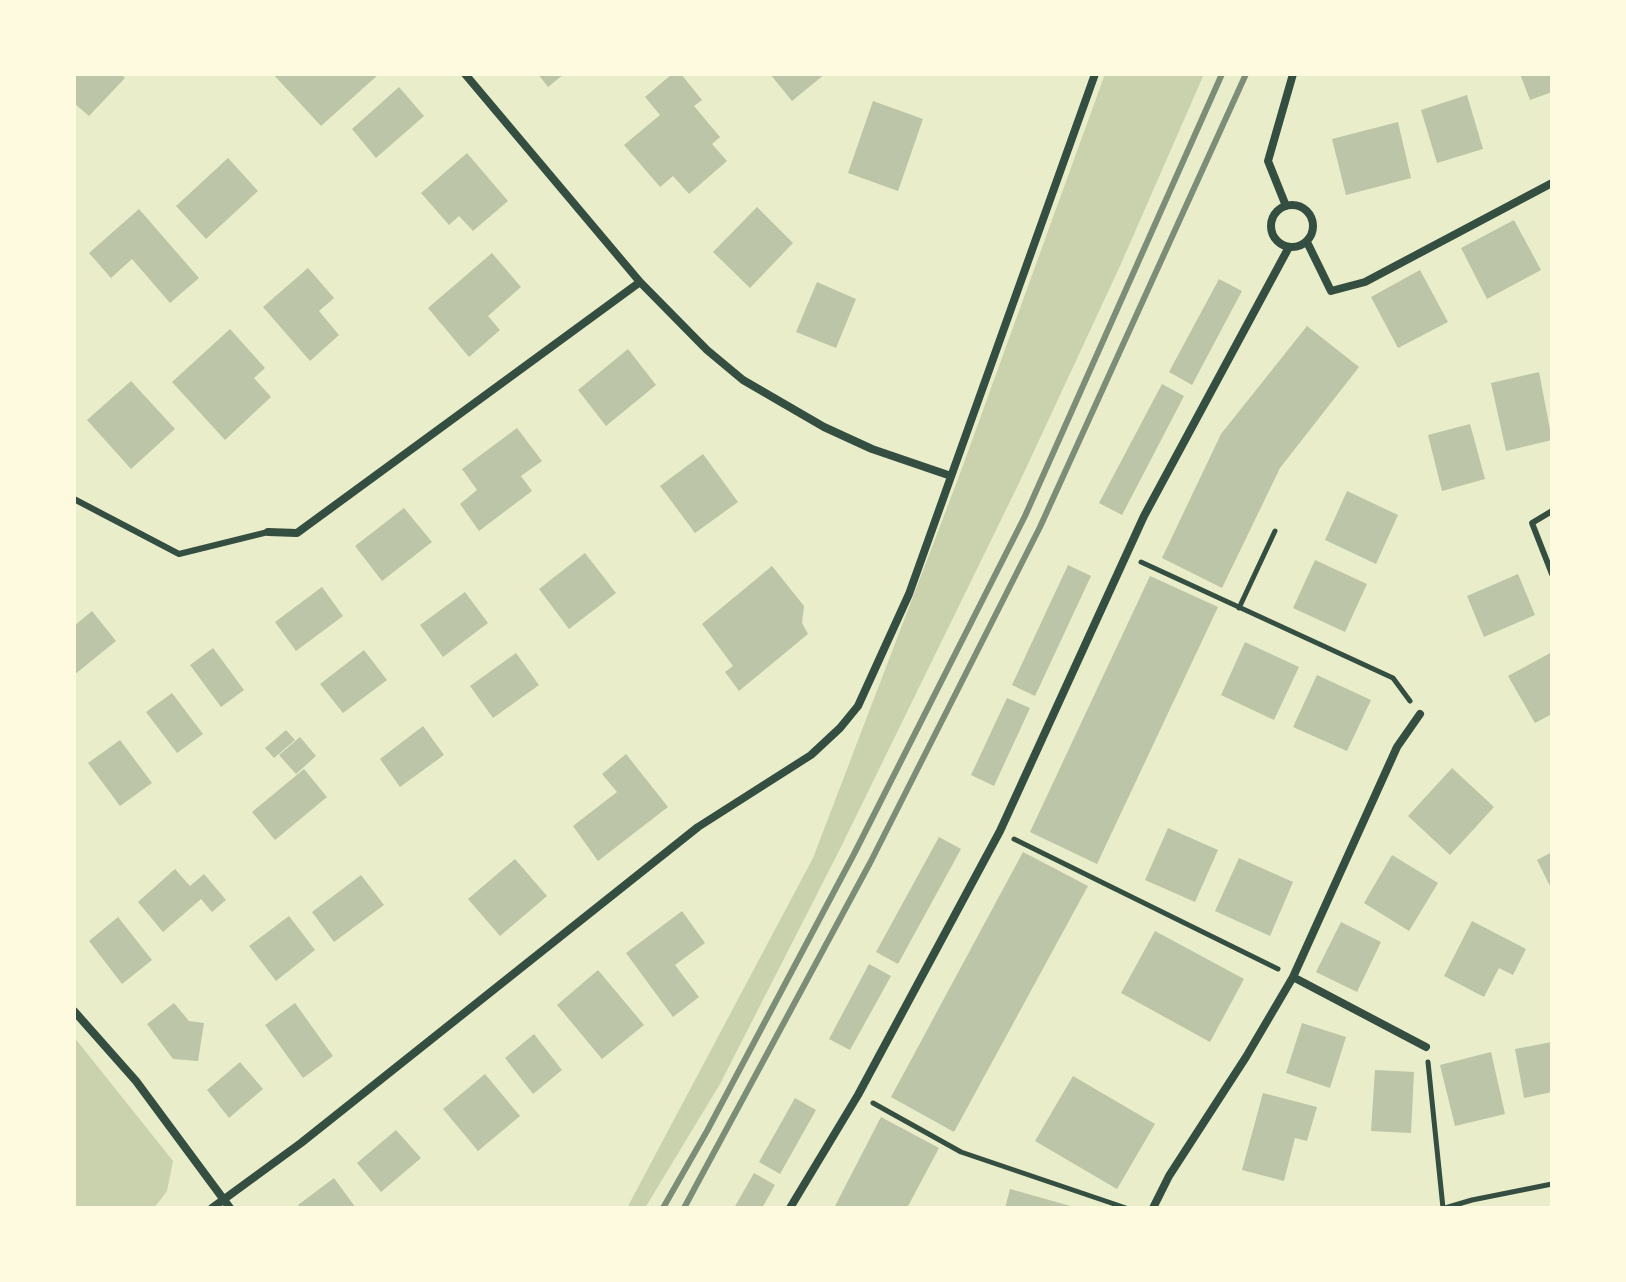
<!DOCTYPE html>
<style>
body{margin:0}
#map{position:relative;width:1626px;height:1282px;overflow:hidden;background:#e9edc9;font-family:Merriweather,serif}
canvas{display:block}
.frame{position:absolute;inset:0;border:76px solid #fefae0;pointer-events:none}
</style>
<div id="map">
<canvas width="1626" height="1282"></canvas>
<div class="frame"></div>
</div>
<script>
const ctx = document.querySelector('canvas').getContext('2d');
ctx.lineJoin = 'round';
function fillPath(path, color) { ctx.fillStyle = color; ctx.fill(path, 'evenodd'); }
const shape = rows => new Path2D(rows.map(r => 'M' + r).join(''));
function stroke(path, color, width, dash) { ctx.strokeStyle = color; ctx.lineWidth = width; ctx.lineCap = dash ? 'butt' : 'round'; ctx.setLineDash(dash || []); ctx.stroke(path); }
fillPath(shape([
 [1105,74,1204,74,1120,266,1021,479,840,849,720,1084,645,1208,627,1208,813,858,958,479],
 [74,1037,173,1161,167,1191,154,1208,74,1208]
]), '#cad2ad');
fillPath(shape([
 [74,74,121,74,125,78,89,116,74,103],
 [273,74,379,74,321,126],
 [538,74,564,74,548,87],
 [672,74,681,74,702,100,694,106,720,137,712,144,727,161,689,194,673,176,660,187,624,145,660,115,645,97],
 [770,74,825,74,792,101],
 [1520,74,1552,74,1552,92,1530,100],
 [399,87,424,116,376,158,352,129],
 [1467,95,1483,149,1437,163,1421,110],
 [873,101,923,119,898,191,848,173],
 [1398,122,1411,178,1346,195,1332,139],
 [467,153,508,201,473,231,459,216,449,225,421,193],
 [228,158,258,191,206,239,176,206],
 [757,207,793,243,750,288,713,252],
 [139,209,199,278,170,303,132,259,111,278,89,253],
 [1514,220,1541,270,1487,299,1461,248],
 [492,253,521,287,488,316,500,330,469,357,428,308],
 [308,268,334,298,319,311,339,335,310,361,263,307],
 [1420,270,1448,322,1398,348,1371,297],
 [1219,279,1242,291,1192,385,1169,372],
 [817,282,856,299,836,348,796,332],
 [1307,326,1359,367,1280,468,1222,588,1162,558,1221,434],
 [230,329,265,368,254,378,271,397,225,440,172,382],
 [628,349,656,385,606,426,578,390],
 [1539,372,1552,440,1506,451,1491,383],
 [131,381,175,429,131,469,87,420],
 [1162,384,1184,396,1122,515,1099,503],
 [1470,424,1485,479,1442,491,1428,435],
 [517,428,542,461,521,476,532,491,479,531,460,504,477,490,462,469],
 [703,454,738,502,695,533,660,486],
 [1347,491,1398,515,1376,564,1325,540],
 [404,508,432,542,382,581,355,546],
 [585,553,616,593,569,629,539,589],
 [1315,560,1367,584,1345,632,1293,608],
 [1068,565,1091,576,1035,696,1012,685],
 [772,566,804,606,802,623,808,634,739,691,725,672,733,666,702,624],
 [1518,574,1535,615,1484,637,1467,596],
 [1150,576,1218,607,1097,864,1030,832],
 [322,587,343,616,296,651,275,622],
 [465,592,488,623,443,657,420,625],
 [92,611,116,641,74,675,74,626],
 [1245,642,1299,667,1274,720,1221,695],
 [213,648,244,690,221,707,190,665],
 [364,650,387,680,343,713,320,684],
 [1552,652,1552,714,1535,723,1508,676],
 [516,653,539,685,493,718,470,686],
 [1317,675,1371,700,1347,751,1293,727],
 [172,693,203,734,177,753,146,712],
 [1007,698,1030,708,994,786,971,775],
 [423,726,444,755,400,787,380,759],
 [286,730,295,740,274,758,265,748],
 [300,737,316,756,296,774,279,755],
 [120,740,152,783,120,806,88,763],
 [626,754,668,807,598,861,573,826,617,792,602,774],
 [1452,768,1494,807,1450,855,1408,816],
 [304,769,327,797,275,840,252,812],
 [1168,828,1218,850,1195,902,1145,880],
 [939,837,961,849,898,964,876,952],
 [1023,852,1088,886,954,1132,891,1097],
 [1552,852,1552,890,1537,860],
 [1392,855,1438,883,1409,931,1364,903],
 [1239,858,1293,882,1270,936,1215,911],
 [515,859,547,896,500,936,468,899],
 [175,869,190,886,204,874,226,900,212,912,201,899,163,932,138,902],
 [361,875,384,905,334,942,312,912],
 [682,911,705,943,675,965,699,997,673,1017,626,953],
 [289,916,315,950,276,981,249,946],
 [118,917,152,960,122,984,89,941],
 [1472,921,1526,949,1513,975,1499,968,1484,997,1444,976],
 [1341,922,1381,942,1357,992,1316,972],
 [1155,931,1244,979,1210,1042,1121,993],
 [869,964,891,976,850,1050,829,1039],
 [598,970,644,1025,602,1059,557,1005],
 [174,1003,189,1021,204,1023,198,1061,173,1059,147,1024],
 [295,1003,333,1056,303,1078,265,1025],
 [1302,1023,1346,1037,1330,1088,1286,1073],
 [534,1034,562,1070,533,1094,505,1058],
 [1552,1042,1552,1092,1524,1098,1515,1049],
 [1491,1052,1505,1114,1455,1126,1440,1065],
 [240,1062,263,1089,229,1118,207,1090],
 [1375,1070,1414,1072,1411,1133,1371,1131],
 [485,1074,520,1116,478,1151,443,1109],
 [1073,1076,1155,1124,1117,1189,1035,1141],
 [1263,1093,1317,1107,1307,1141,1295,1138,1284,1181,1242,1170],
 [795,1098,816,1110,780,1174,759,1162],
 [881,1117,939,1148,907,1208,834,1208],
 [396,1130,421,1158,381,1192,357,1163],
 [754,1173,775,1185,762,1208,734,1208],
 [334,1178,356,1208,300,1208,298,1205],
 [1010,1189,1074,1207,1074,1208,1005,1208]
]), '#bcc5a7');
stroke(shape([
 [1141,562,1393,678,1410,701],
 [1239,608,1275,531],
 [1014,839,1278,969],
 [1428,1062,1443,1208],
 [873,1103,961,1152,1126,1208],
 [1445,1208,1472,1200,1552,1184]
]), '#344e41', 5);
stroke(shape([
 [74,499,179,554,268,532],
 [1552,511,1532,523,1552,574]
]), '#344e41', 6);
stroke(shape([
 [465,74,640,282,707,350,743,380,824,427,872,449,951,476],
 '1271 226a21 21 0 1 1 42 0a21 21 0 1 1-42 0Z',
 [1286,206,1268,161,1293,74],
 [1307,242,1331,291,1365,282,1552,183],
 [268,532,297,533,640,282],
 [1293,977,1426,1047],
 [74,1011,136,1081,230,1208],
 [212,1208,301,1143,698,827,811,755,840,728,858,706,909,594,1095,74],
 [790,1208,858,1095,1000,831,1144,516,1289,247],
 [1153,1208,1169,1176,1246,1057,1293,977,1397,747,1420,714]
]), '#344e41', 8);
stroke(shape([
 [663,1208,707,1131,854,854,1025,516,1222,74],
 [684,1208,870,863,1040,527,1246,74]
]), '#7c8e77', 6);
</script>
